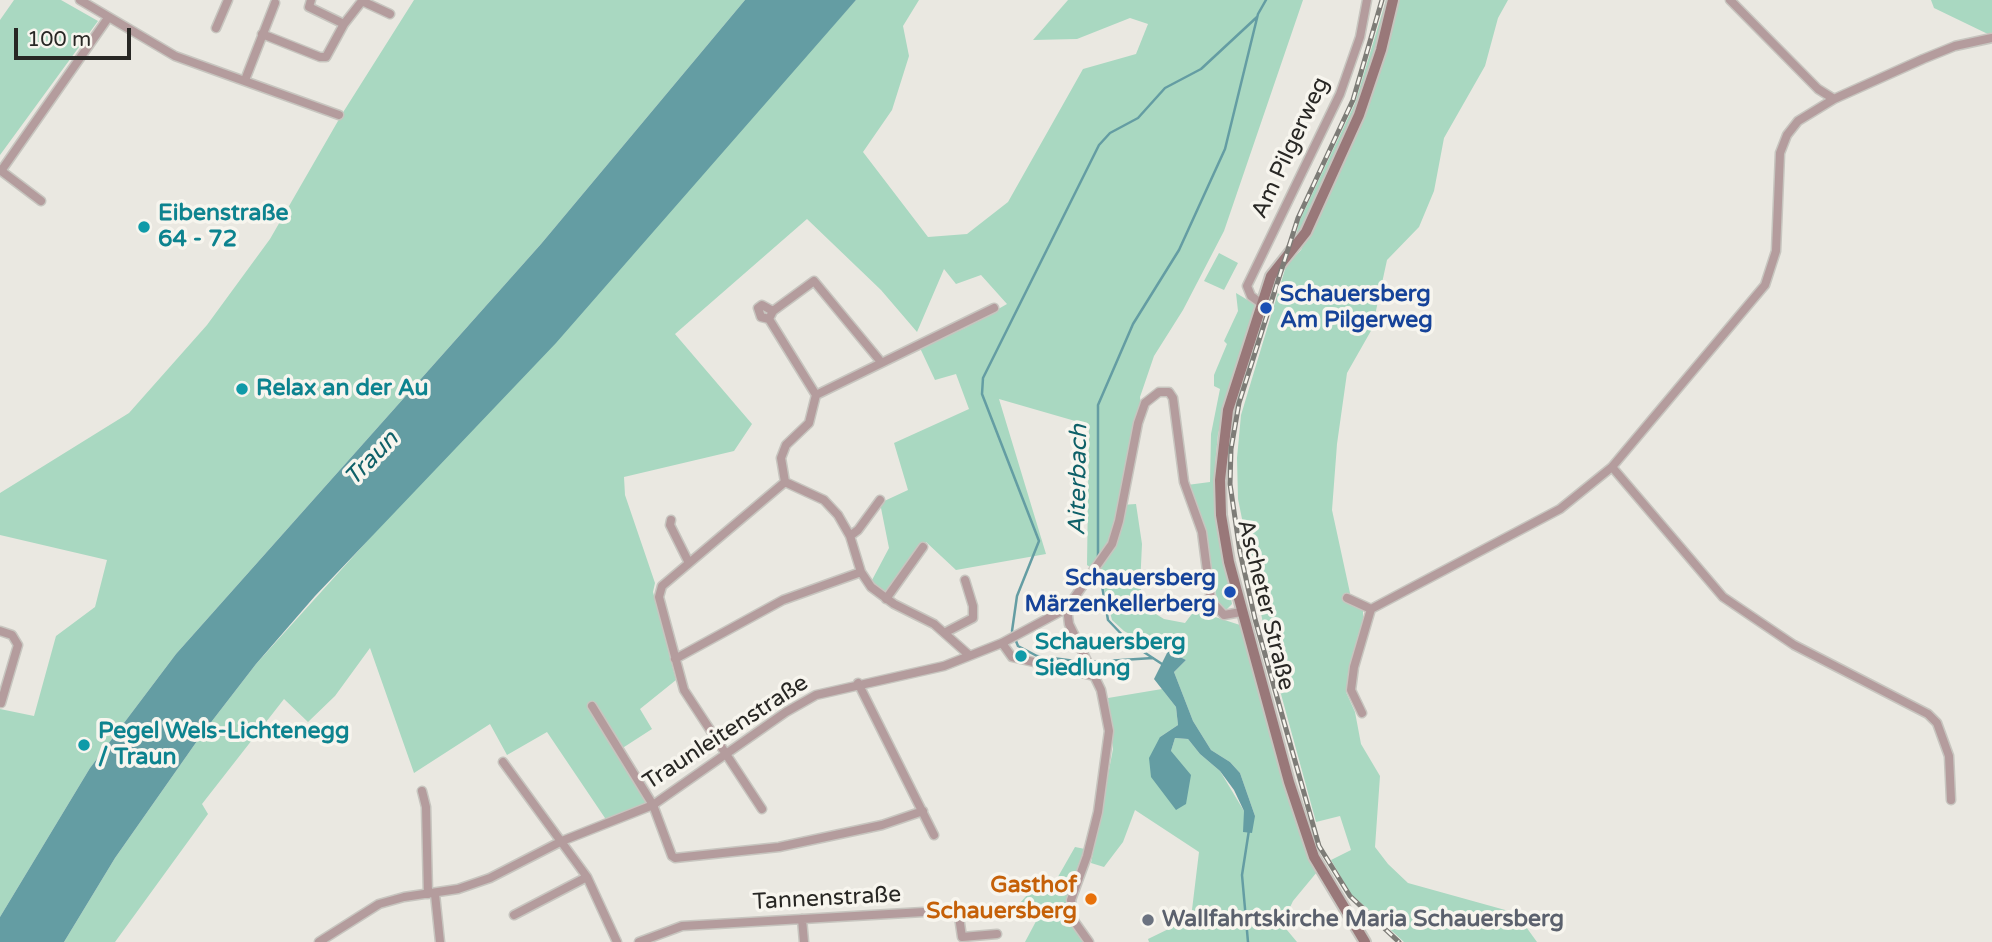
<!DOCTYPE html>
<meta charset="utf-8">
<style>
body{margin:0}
#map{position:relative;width:1992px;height:942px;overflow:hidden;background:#eae8e1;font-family:"Varela Round",sans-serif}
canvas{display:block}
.scale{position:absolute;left:14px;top:28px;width:117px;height:32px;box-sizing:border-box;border:4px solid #282724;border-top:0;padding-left:9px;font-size:21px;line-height:24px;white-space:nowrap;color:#282724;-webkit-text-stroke:5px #f7f5ee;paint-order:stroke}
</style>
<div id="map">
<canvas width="1992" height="942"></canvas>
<div class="scale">100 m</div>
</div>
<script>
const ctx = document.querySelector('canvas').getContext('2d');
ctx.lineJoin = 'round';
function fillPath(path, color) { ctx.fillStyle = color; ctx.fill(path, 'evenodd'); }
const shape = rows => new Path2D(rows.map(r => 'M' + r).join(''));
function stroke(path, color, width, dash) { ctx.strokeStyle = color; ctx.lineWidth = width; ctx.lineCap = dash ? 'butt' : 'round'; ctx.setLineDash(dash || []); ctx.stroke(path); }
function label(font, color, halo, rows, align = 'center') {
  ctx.font = font + ' "Varela Round",sans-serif'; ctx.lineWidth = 7; ctx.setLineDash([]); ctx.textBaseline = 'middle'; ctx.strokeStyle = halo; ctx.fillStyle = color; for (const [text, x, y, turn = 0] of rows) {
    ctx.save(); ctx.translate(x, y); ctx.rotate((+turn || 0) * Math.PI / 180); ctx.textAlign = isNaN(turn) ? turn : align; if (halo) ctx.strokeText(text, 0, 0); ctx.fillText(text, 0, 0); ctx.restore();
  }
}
fillPath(shape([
 [14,0,61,0,98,21,0,155,0,20],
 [414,0,745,0,541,244,176,654,90,768,0,917,0,709,34,716,56,636,95,607,107,560,0,535,0,493,129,413,207,325,270,239,342,114],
 [856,0,919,0,903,26,909,56,892,110,863,152,928,237,967,234,1008,202,1083,69,1136,54,1148,24,1130,18,1077,39,1033,40,1068,0,1303,0,1224,231,1183,310,1154,356,1140,397,1141,406,1121,505,1136,504,1142,544,1140,586,1146,608,1164,619,1185,623,1194,611,1206,604,1212,616,1240,625,1292,807,1317,872,1293,901,1282,924,1297,942,1149,942,1148,939,1191,918,1199,852,1135,810,1123,842,1104,867,1091,863,1113,749,1108,698,1162,689,1176,707,1178,725,1160,737,1171,751,1175,738,1188,739,1200,754,1220,771,1244,811,1255,816,1240,773,1230,762,1211,750,1193,721,1174,672,1186,660,1168,651,1156,649,1124,631,1112,620,1100,574,1087,565,1089,425,999,399,1046,554,956,570,926,542,886,592,871,582,889,548,880,503,908,490,894,443,969,409,956,374,935,380,920,348,965,328,1007,304,981,275,956,284,944,269,917,332,881,290,807,219,675,334,752,424,734,451,624,477,625,495,655,583,653,592,676,680,640,709,652,729,621,749,650,802,607,821,547,732,507,755,490,724,414,773,370,648,335,696,308,722,284,699,202,804,208,814,115,942,64,942,115,858,202,734,256,664],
 [1386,0,1389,0,1358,107,1303,230,1295,240,1299,222,1355,103],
 [1398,0,1508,0,1498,18,1485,66,1444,138,1434,191,1419,227,1387,260,1372,329,1347,373,1337,444,1332,510,1350,593,1347,600,1363,609,1363,625,1346,692,1355,712,1361,744,1380,776,1375,847,1388,864,1408,883,1516,913,1537,942,1404,942,1351,894,1331,860,1351,850,1340,816,1316,822,1267,643,1238,499,1237,458,1241,415,1286,266,1301,250,1363,117,1386,53],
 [1931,0,1992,0,1992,36,1934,8],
 [1219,253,1238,263,1224,290,1204,281],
 [1236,293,1256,305,1218,434,1215,466,1217,521,1232,604,1226,610,1218,605,1203,522,1187,485,1210,482,1211,434,1220,389,1214,386,1214,375,1227,344,1224,341,1238,311],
 [1075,847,1085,849,1068,905,1069,919,1084,942,1025,942,1042,910,1020,903,1028,894,1051,889]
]), '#a9d8c1');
fillPath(shape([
 [745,0,856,0,556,343,315,596,256,664,202,734,115,858,64,942,0,942,0,917,90,768,176,654,541,244],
 [1168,651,1186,660,1174,672,1193,721,1211,750,1230,762,1240,773,1255,816,1252,833,1243,832,1244,811,1234,790,1220,771,1200,754,1188,739,1175,738,1171,751,1191,775,1186,804,1176,810,1151,777,1149,758,1160,737,1178,725,1176,707,1154,679]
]), '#649da3');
stroke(shape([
 [1098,559,1098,405,1133,324,1179,250,1225,149,1258,14,1266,0],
 [1099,569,1108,620,1130,643,1162,664],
 [1083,662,1037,656,1018,646,1012,631,1017,596,1039,541,982,394,983,378,1099,145,1110,133,1138,118,1165,88,1201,69,1257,17],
 [1090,662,1153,658],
 [1248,942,1242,875,1249,830]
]), '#649da3', 2.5);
const minor = shape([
 [80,0,175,56,339,115],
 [1730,0,1818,89,1834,99],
 [344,24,362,1,390,14],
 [216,28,228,0],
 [262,34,320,57,326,57,344,24,309,7,311,0],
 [245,80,275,3],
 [0,170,41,201],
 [1,171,108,18],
 [1262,304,1251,296,1247,286,1340,94,1360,37,1367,0],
 [769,319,761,317,758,308,762,305,773,311],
 [816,395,769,319,773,311,814,281,881,362],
 [1612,467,1723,597,1794,645,1928,714,1937,723,1949,756,1951,800],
 [671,520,670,525,689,563],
 [850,536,858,530,880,500],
 [1347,598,1371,609],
 [886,599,923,547],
 [1067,608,1069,624,1101,690,1109,731,1098,812,1087,856,1071,900,1074,921,1089,942],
 [1371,609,1560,509,1612,467,1765,285,1776,251,1780,153,1787,135,1798,121,1834,99,1923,59,1955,46,1992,38],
 [0,631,12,635,18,645,1,703],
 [946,632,973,618,973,606,965,580],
 [1002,643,1012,657,1094,676],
 [969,655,934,624,894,604,871,587,861,572,850,536,838,515,824,500,785,482,781,458,786,445,809,423,816,395,994,308],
 [675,659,783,600,861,572],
 [858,683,934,835],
 [592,706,653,805,672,856,675,858,779,847,882,825,923,811],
 [1362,713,1351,690,1354,667,1371,609],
 [503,762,587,877,617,942],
 [422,791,426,807,428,894],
 [762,809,684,690,659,597,662,586,785,482],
 [435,894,440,942],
 [514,915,587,877],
 [802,919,804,942],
 [319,942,379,904,404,897,458,889,490,878,562,841,653,805,786,712,816,695,944,666,1002,643,1067,608,1112,544,1119,521,1138,423,1145,403,1159,392,1169,392,1173,398,1184,482,1202,532,1211,601,1224,615,1241,612],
 [639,942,682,926,958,910,962,937,997,934]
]);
const secondary = shape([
 [1365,942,1314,857,1289,782,1229,562,1221,515,1220,480,1228,410,1271,276,1306,232,1359,115,1381,50,1393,0]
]);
stroke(minor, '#c7c5bf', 11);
stroke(secondary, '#c7c5bf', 14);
stroke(minor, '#b49c9d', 8);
stroke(secondary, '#997879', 10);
const rail = shape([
 [1382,0,1353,100,1298,218,1239,403,1231,449,1230,484,1240,552,1255,619,1319,846,1350,896,1399,942]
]);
stroke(rail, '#7d7c77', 5);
stroke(rail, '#f7f5ee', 2.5, [8]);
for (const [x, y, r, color] of [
 [144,227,7,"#0f9aa8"],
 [1266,308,7,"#1a4fb4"],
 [242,389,7,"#0f9aa8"],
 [1230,592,7,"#1a4fb4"],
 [1021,656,7,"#0f9aa8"],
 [84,745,7,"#0f9aa8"],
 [1091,899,7,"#e8710a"],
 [1148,920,7,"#6b7280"]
]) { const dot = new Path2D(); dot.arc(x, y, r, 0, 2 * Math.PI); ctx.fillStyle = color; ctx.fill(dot); stroke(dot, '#f7f5ee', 2.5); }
label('23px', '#282724', '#f7f5ee', [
 ["Am Pilgerweg",1291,148,-65],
 ["Ascheter Straße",1265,605,76],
 ["Traunleitenstraße",726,733,-33],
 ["Tannenstraße",827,899,-3]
]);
label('bold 23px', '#0d838f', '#f7f5ee', [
 ["Eibenstraße",158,214],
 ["64 - 72",158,240],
 ["Relax an der Au",256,389],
 ["Schauersberg",1035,643],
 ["Siedlung",1035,669],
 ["Pegel Wels-Lichtenegg",98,732],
 ["/ Traun",98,758]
], 'left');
label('bold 23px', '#164399', '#f7f5ee', [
 ["Schauersberg",1280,295],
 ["Am Pilgerweg",1280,321],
 ["Schauersberg",1216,579,"right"],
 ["Märzenkellerberg",1216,605,"right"]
], 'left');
label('bold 23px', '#c56008', '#f7f5ee', [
 ["Gasthof",1077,886],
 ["Schauersberg",1077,912]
], 'right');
label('bold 23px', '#5b616d', '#f7f5ee', [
 ["Wallfahrtskirche Maria Schauersberg",1162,920]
], 'left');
label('italic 24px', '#0e6068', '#f7f5ee', [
 ["Traun",372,459,-46],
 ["Aiterbach",1079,480,-89]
]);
</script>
